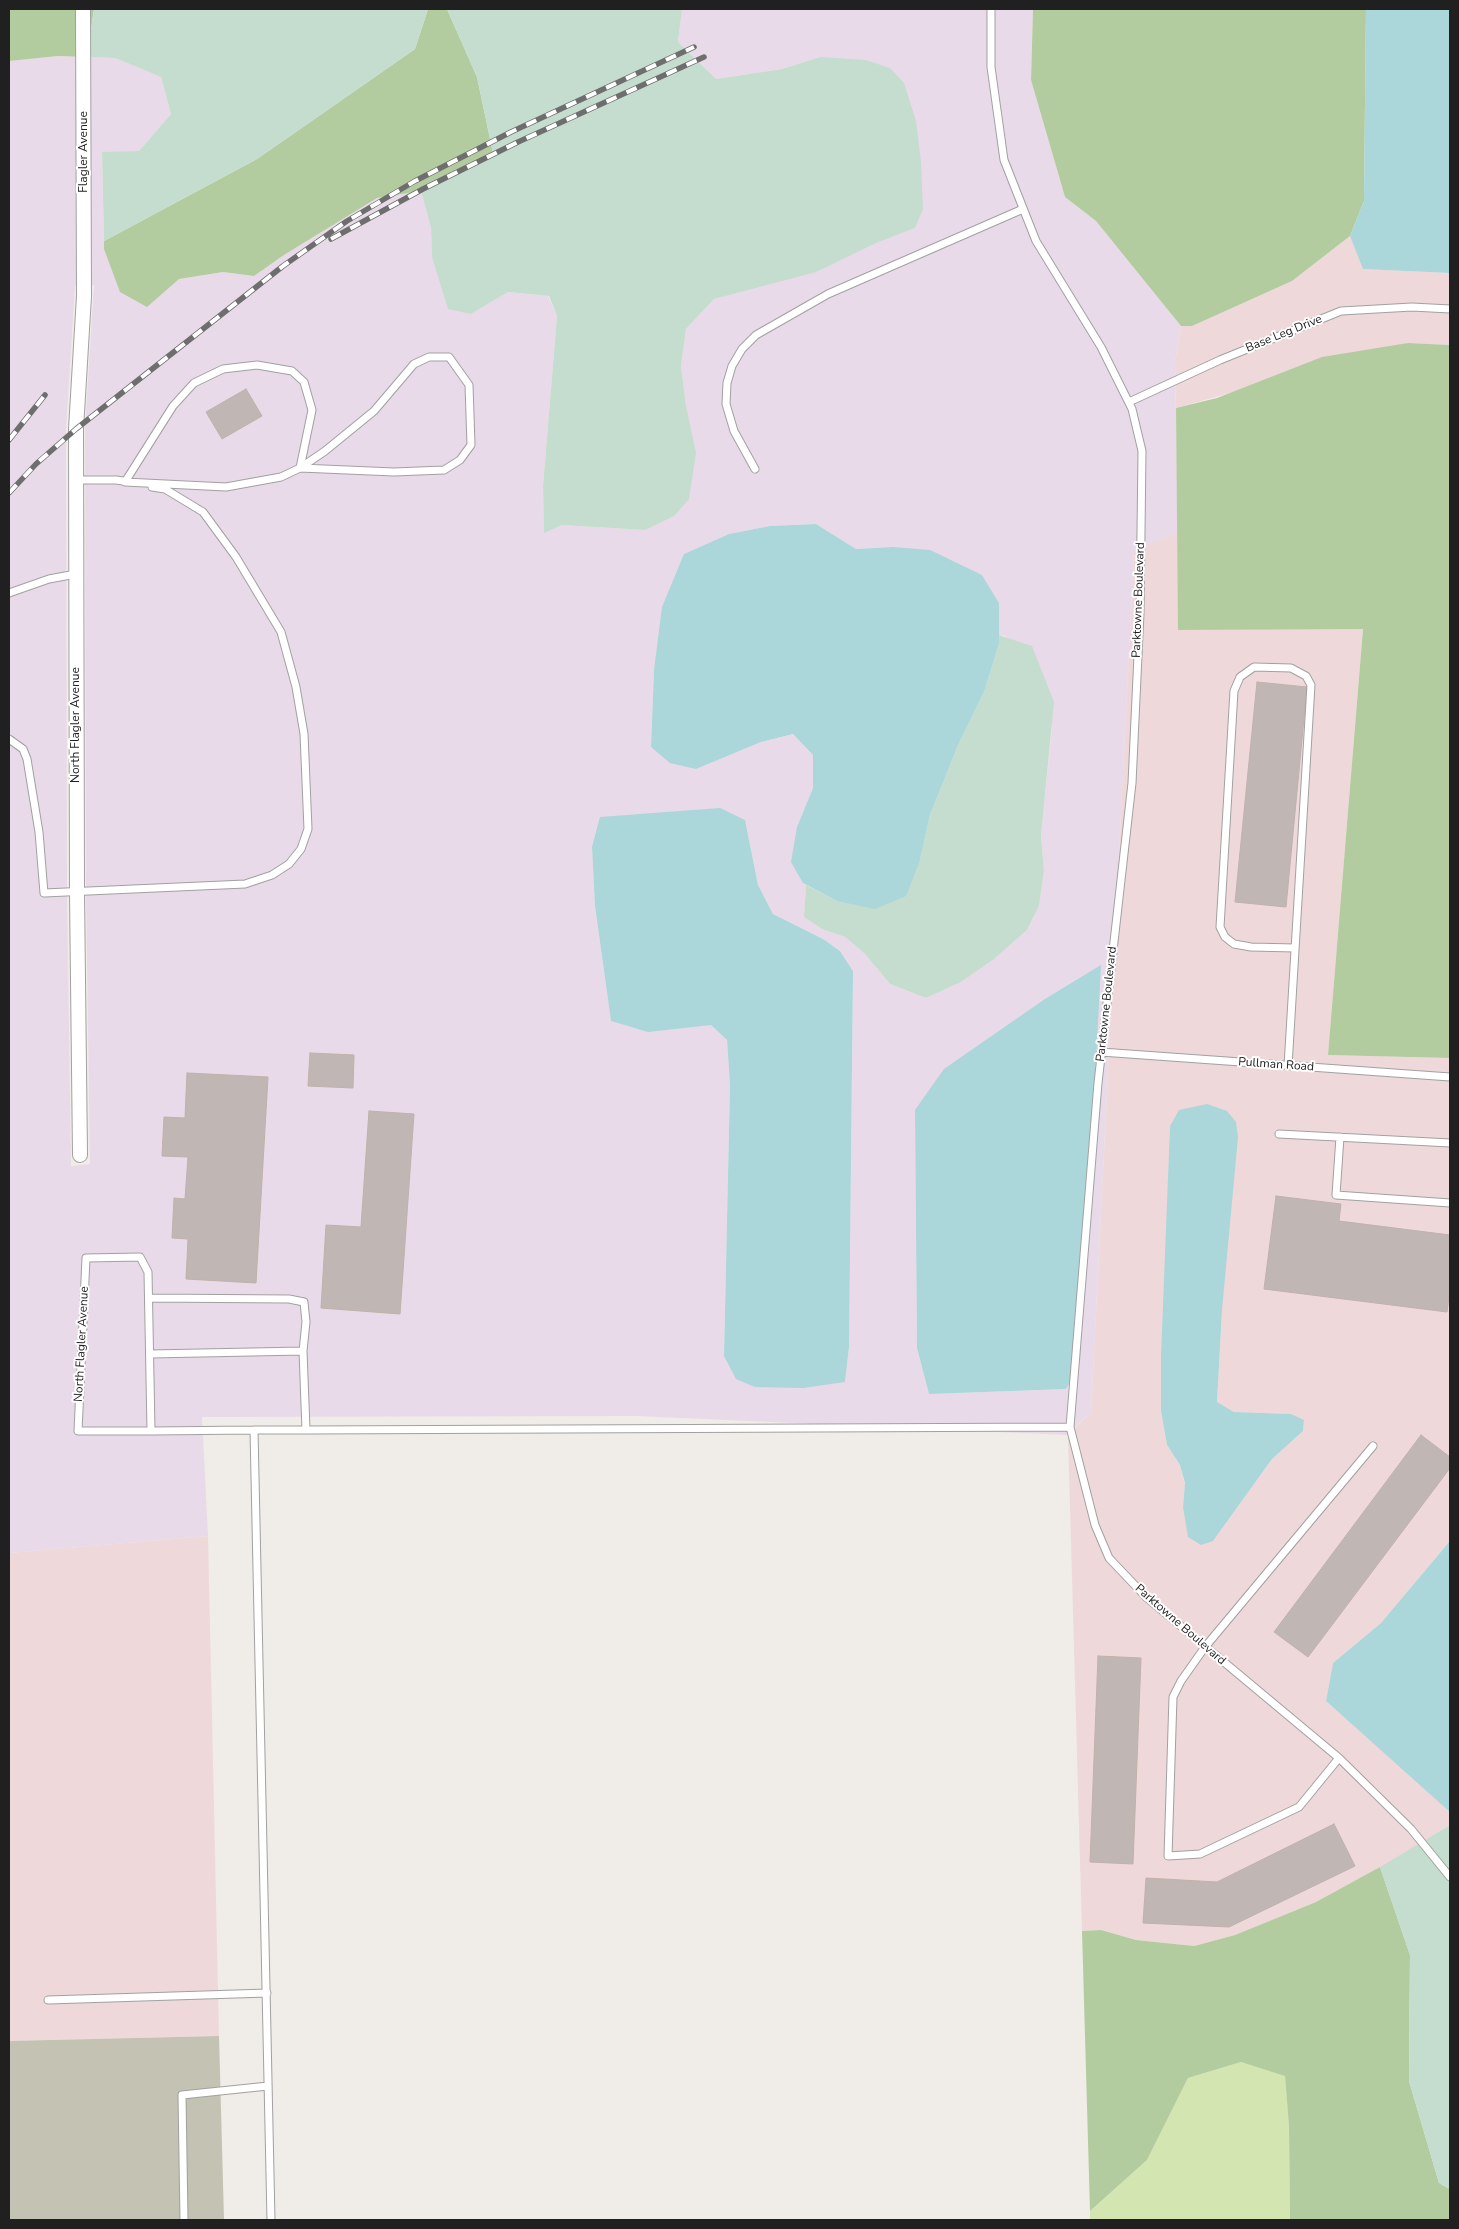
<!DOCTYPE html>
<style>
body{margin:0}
#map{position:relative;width:1459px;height:2229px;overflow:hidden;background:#f0ece7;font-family:"Nunito Sans",sans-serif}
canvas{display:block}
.frame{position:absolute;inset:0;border:10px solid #202020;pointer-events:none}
</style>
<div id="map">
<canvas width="1459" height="2229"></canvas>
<div class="frame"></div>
</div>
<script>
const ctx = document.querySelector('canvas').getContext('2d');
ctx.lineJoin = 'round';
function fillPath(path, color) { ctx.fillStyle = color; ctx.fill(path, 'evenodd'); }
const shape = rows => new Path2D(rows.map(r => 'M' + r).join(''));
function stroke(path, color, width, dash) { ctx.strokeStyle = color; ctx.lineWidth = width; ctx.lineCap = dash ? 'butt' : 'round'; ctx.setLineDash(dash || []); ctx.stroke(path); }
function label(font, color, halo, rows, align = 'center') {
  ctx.font = font + ' "Nunito Sans",sans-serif'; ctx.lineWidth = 4; ctx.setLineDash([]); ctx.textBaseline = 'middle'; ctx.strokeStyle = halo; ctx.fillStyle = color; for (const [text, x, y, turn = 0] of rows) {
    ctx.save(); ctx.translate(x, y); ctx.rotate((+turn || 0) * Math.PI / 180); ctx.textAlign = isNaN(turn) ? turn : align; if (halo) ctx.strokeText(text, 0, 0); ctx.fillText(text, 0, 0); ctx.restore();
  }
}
fillPath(shape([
 [1350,236,1364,269,1450,273,1450,345,1408,343,1176,408,1175,362,1181,326,1192,326,1292,281],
 [1178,531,1178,630,1363,628,1328,1055,1450,1058,1450,1541,1381,1623,1333,1663,1326,1701,1436,1798,1450,1812,1450,1825,1390,1862,1316,1902,1235,1935,1193,1946,1136,1940,1101,1930,1082,1931,1068,1435,1091,1412,1134,551],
 [1170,1126,1222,1310,1217,1403,1234,1412,1291,1414,1304,1421,1303,1431,1272,1459,1213,1541,1183,1507,1185,1484,1180,1465,1167,1445,1161,1411],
 [208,1536,219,2036,9,2041,9,1553]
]), '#efd8da');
fillPath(shape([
 [682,9,1033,9,1031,80,1065,197,1096,221,1181,326,1175,362,1178,531,1134,552,1091,1412,1067,1435,636,1416,202,1417,208,1536,9,1553,9,61,58,56,115,58,161,77,171,114,139,151,102,153,104,249,179,279,223,272,254,276,284,255,377,198,421,191,431,228,432,257,471,314,508,292,548,296,557,316,543,486,544,532,562,525,645,530,686,406,681,366,686,329,714,299,755,287,915,228,820,57,782,69,716,79,678,42],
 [94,285,85,429,86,892,90,1164,71,1166,67,894,66,430,75,286],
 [816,524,856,549,893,547,982,575,999,603,999,635,1006,636,1052,727,1041,836,1044,871,1039,906,1027,930,993,960,961,982,926,998,890,984,865,954,845,937,822,929,804,917,806,885,803,883,797,827,813,788,813,755,793,734,761,742,696,769,651,747,654,670,684,554,729,534,770,526],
 [745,820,758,885,773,914,823,939,840,951,853,971,849,1347,845,1382,724,1356,730,1085,727,1040,711,1025,611,1021,595,906,592,847],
 [915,1110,1066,1389,929,1394,917,1348]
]), '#e8dae8');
fillPath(shape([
 [219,2036,224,2220,9,2220,9,2041]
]), '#c4c2b3');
fillPath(shape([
 [1241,2062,1285,2075,1289,2127,1290,2220,1090,2220,1090,2211,1147,2160,1188,2078]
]), '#d3e6b1');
fillPath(shape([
 [9,9,94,9,87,57,58,56,9,61],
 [428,9,447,9,477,77,493,153,421,191,377,198,284,255,254,276,223,272,179,279,147,307,120,292,104,249,104,241,257,159,415,49],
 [1033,9,1366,9,1364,201,1350,236,1292,281,1192,326,1181,326,1096,221,1065,197,1031,80],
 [1408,343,1450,345,1450,1058,1328,1055,1363,629,1178,630,1176,408,1217,398,1322,357],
 [1380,1867,1410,1955,1409,2081,1439,2183,1450,2189,1450,2220,1290,2220,1289,2127,1285,2076,1241,2062,1188,2078,1147,2160,1090,2211,1082,1931,1101,1930,1136,1940,1194,1946,1235,1935,1316,1902]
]), '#b3cc9f');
fillPath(shape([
 [94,9,428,9,415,49,257,159,104,241,102,152,139,151,171,114,161,77,115,58,87,57],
 [447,9,682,9,678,42,716,79,782,69,820,57,866,60,890,68,904,83,916,121,921,162,923,209,915,228,876,243,816,272,714,299,686,329,681,366,686,406,696,453,689,499,674,516,645,530,562,525,544,533,543,486,557,316,549,296,508,292,471,314,448,309,432,257,431,228,421,191,493,153,477,77],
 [999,635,1032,646,1054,702,1041,836,1044,871,1039,906,1027,930,993,960,961,982,926,998,890,984,865,954,845,937,822,929,804,917,806,885,837,901,920,860,930,815,959,743,984,692,999,644],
 [1450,1825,1450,2189,1439,2183,1409,2081,1410,1955,1380,1867]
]), '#c5ddcf');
fillPath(shape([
 [1366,9,1450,9,1450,273,1363,269,1350,236,1364,201],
 [816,524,856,549,893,547,930,550,982,575,999,603,999,644,984,692,959,743,930,815,920,860,906,896,875,909,837,901,803,883,791,862,797,827,813,788,813,755,793,734,761,742,696,769,670,763,651,747,654,670,662,607,684,554,729,534,770,526],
 [720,808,745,820,758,885,773,914,823,939,840,951,853,971,849,1347,845,1382,803,1388,755,1387,736,1379,724,1356,730,1085,727,1040,711,1025,648,1032,611,1021,595,906,592,847,600,817],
 [1101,965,1080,1363,1066,1389,929,1394,917,1348,915,1110,944,1069,1045,999],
 [1207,1104,1227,1111,1236,1122,1238,1137,1222,1310,1217,1402,1234,1412,1291,1414,1304,1420,1303,1431,1272,1459,1213,1541,1201,1545,1188,1537,1183,1507,1185,1483,1180,1465,1167,1445,1161,1411,1161,1357,1170,1126,1179,1110],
 [1450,1541,1450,1812,1326,1701,1333,1663,1381,1623]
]), '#abd6da');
const building = shape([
 [246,389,262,416,222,439,206,412,246,389],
 [1257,682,1307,687,1286,907,1235,902,1257,682],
 [310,1053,354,1055,353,1088,308,1086,310,1053],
 [187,1073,268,1077,256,1283,186,1279,188,1239,172,1238,174,1198,185,1199,188,1157,162,1156,164,1117,185,1118,187,1073],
 [369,1111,414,1114,400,1314,321,1308,326,1225,361,1227,369,1111],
 [1276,1196,1341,1204,1339,1221,1450,1235,1450,1290,1447,1312,1264,1289,1276,1196],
 [1421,1435,1450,1457,1450,1468,1308,1657,1274,1632,1421,1435],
 [1098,1656,1141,1658,1133,1864,1090,1862,1098,1656],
 [1334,1824,1355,1866,1229,1927,1143,1923,1146,1878,1217,1882,1334,1824]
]);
fillPath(building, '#c0b7b4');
stroke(building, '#c1b1aa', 1);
const service = shape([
 [991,9,991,67,1004,160,1036,241,1101,347,1132,409,1142,451,1140,613,1132,783,1098,1083,1070,1427,1095,1525,1109,1558,1146,1597,1339,1758,1411,1829,1450,1877],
 [1129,402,1220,360,1341,311,1412,307,1450,309],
 [300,468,325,451,374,411,414,364,429,357,449,357,469,385,471,445,460,460,444,470,394,472,300,468,281,477,226,487,125,482,173,406,194,383,223,369,257,365,292,371,304,382,312,410,300,468],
 [755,469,734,431,726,404,727,383,732,366,742,349,756,335,828,294,1023,209],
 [76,480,116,480,130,482],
 [9,593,49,579,76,574],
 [9,739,23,749,27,759,39,832,44,893,245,884,272,875,289,864,301,849,308,829,304,734,296,687,281,632,236,557,203,512,165,489,152,487],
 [1101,1052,1450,1077],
 [1288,1066,1311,685,1306,676,1291,668,1254,667,1240,677,1234,691,1220,927,1225,937,1234,944,1251,947,1295,948],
 [1279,1134,1450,1143],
 [1340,1137,1336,1195,1450,1203],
 [150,1298,289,1299,304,1302,306,1322,303,1351],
 [150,1354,303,1351,306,1430],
 [254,1430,271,2220],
 [151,1431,148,1272,140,1257,86,1258,78,1431,151,1431,254,1430,306,1430,1070,1427],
 [1339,1758,1299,1807,1200,1854,1168,1856,1173,1697,1181,1681,1205,1647,1373,1446],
 [48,2000,267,1993],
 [184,2220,182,2095,268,2086]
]);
const minor = shape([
 [80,1155,77,893,76,429,84,296,83,9]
]);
stroke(service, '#a1a1a1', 9);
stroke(minor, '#a1a1a1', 16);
stroke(service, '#fff', 7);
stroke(minor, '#fff', 14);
const rail = shape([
 [331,239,423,189,518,142,704,57],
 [9,440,45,395],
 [9,493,36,464,76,429,283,266,347,221,415,181,511,132,694,47]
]);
stroke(rail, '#6e6e6e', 5.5);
stroke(rail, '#fff', 4, [11]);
label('12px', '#202020', '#fff', [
 ["Flagler Avenue",84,152,-90],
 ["Base Leg Drive",1284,334,-22],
 ["Parktowne Boulevard",1139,600,-88],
 ["North Flagler Avenue",76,725,-90],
 ["Parktowne Boulevard",1107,1004,-84],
 ["Pullman Road",1276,1065,4],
 ["North Flagler Avenue",82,1344,-87],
 ["Parktowne Boulevard",1180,1625,41]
]);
</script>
